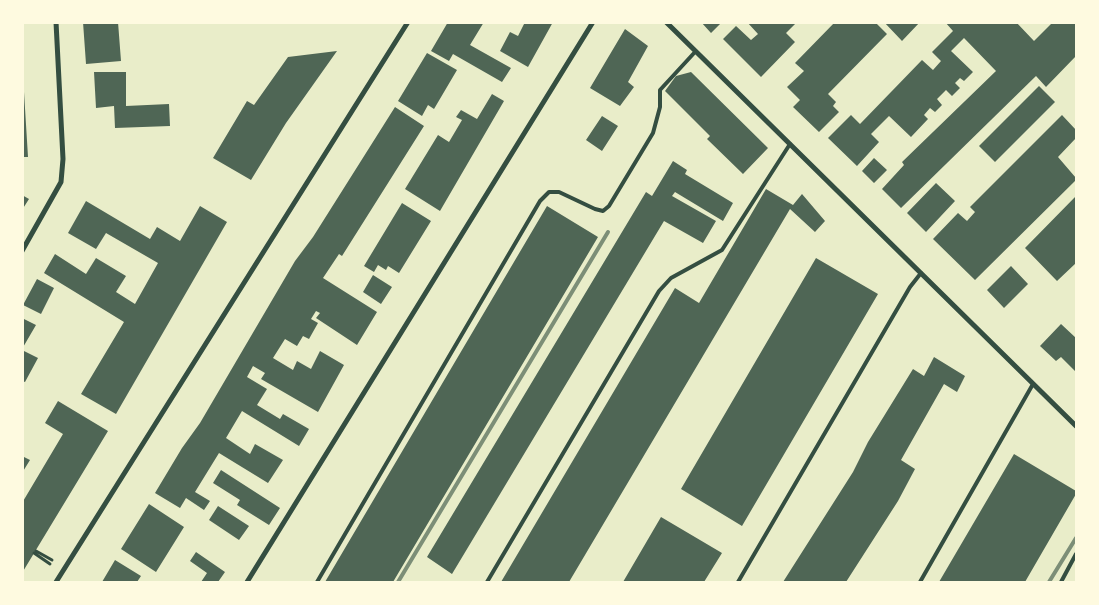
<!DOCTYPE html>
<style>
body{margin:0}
#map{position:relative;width:1099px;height:605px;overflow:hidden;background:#e9edc9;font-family:"Fira Sans Condensed",sans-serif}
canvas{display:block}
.frame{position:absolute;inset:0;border:24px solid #fefae0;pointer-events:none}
</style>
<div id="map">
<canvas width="1099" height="605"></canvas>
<div class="frame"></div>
</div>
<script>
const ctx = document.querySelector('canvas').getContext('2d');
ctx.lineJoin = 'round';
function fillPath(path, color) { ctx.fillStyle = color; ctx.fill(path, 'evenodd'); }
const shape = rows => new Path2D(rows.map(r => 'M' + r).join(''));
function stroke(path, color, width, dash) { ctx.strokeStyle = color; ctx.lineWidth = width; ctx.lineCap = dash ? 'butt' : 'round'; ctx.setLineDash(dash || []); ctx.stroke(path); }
fillPath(shape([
 [83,22,118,22,121,61,86,64],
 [448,22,484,22,470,45,511,68,502,82,453,54,449,61,431,51],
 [525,22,553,22,528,67,500,51,510,32,518,36],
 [701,22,722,22,711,33],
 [747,22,797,22,786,33,795,42,761,77,723,39,736,26,751,40,758,34],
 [835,22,875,22,887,34,828,94,836,102,833,106,839,112,819,132,793,107,800,100,787,87,804,71,795,63],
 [884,22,920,22,902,41],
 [945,22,1016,22,1034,41,1053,22,1076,22,1076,56,1046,87,1036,76,901,208,882,189,904,165,902,162,996,71,964,38,951,51,973,72,964,81,960,78,955,83,960,88,952,96,946,90,937,99,942,105,935,112,930,108,924,115,928,119,911,137,889,116,871,134,879,142,857,166,828,138,851,115,860,124,922,60,933,70,941,61,932,52,953,31],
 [625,29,648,46,628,82,634,87,620,106,590,88],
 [337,51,286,123,251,180,213,158,247,101,254,105,288,57],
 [427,53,457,70,434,109,428,105,422,116,398,101],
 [94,72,126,72,126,106,169,104,170,126,115,128,114,106,96,108],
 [691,72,768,148,743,174,707,139,710,136,665,91,676,76],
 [1039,86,1055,102,995,162,979,146],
 [22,92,24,92,28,157,22,157],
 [492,94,504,101,440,211,405,189,438,135,449,142,462,120,456,117,461,110,477,119],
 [395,107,424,126,342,256,339,254,323,278,377,312,357,345,316,318,320,313,316,311,311,319,318,323,309,339,303,336,297,346,285,339,273,358,293,370,297,361,311,369,320,351,344,365,318,412,261,379,265,373,253,366,247,377,267,389,257,405,280,419,283,414,309,429,299,446,242,411,226,438,250,454,255,444,283,460,268,483,219,453,195,492,210,501,204,510,186,498,180,508,155,493,182,448,200,423,295,261,313,237],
 [1062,115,1076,130,1076,138,1058,157,1076,178,1076,180,975,280,933,239,958,213,967,221,975,212,970,207],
 [602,116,618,126,602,151,586,140],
 [874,158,887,170,874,183,862,171],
 [673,161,687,170,685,174,733,203,723,221,675,192,672,196,716,221,703,243,664,221,452,574,427,557,646,192,652,196],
 [936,183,955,201,926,232,907,213],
 [766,189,793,205,802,194,825,221,815,232,790,209,569,582,501,582,675,288,699,303],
 [22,195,29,199,22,210],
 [1076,196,1076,263,1057,281,1025,248],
 [86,201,150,239,157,227,180,241,200,206,227,222,116,414,81,394,124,322,44,273,55,254,86,274,96,258,126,276,116,292,135,304,158,263,106,233,96,249,68,233],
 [402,203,431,221,399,273,388,266,386,270,378,265,374,272,364,266],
 [547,206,598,237,393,582,325,582],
 [816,258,878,294,742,526,681,489],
 [1011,266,1028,284,1004,308,987,290],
 [373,275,392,287,381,304,363,292],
 [37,279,54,288,41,314,23,305],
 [22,318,36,325,22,349],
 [1061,324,1076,338,1076,372,1061,357,1056,361,1040,346],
 [22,350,38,358,25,382,22,381],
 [934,357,965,376,957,392,944,384,901,460,915,469,898,501,846,582,783,582,853,472,868,442,913,369,924,376],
 [58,401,108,431,22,573,22,503,63,434,45,423],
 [1014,454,1076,491,1076,494,1025,582,939,582],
 [22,456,30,460,22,473],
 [221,470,280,508,269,525,237,505,240,500,213,483],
 [149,504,184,527,156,572,121,549],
 [218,506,249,526,239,540,209,520],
 [661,517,722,553,704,582,623,582],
 [196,552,225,572,218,582,201,582,207,573,190,561],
 [115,560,141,576,137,582,102,582]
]), '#4f6655');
stroke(shape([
 [36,551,52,560],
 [34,553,50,564]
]), '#344e41', 3);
stroke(shape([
 [317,582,540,201,549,192,559,192,595,209,603,211,609,206,653,133,660,107,660,90,695,52],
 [487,582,659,291,671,278,722,250,790,144],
 [738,582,910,287,921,273],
 [920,582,1033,384],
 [1061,582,1076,554]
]), '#344e41', 4);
stroke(shape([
 [666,22,1076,426],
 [22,251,61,182,63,159,56,22],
 [56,582,408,22],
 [247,582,593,22]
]), '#344e41', 5);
stroke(shape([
 [398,582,608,232],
 [1049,582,1076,538]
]), '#7c8e77', 4);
</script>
